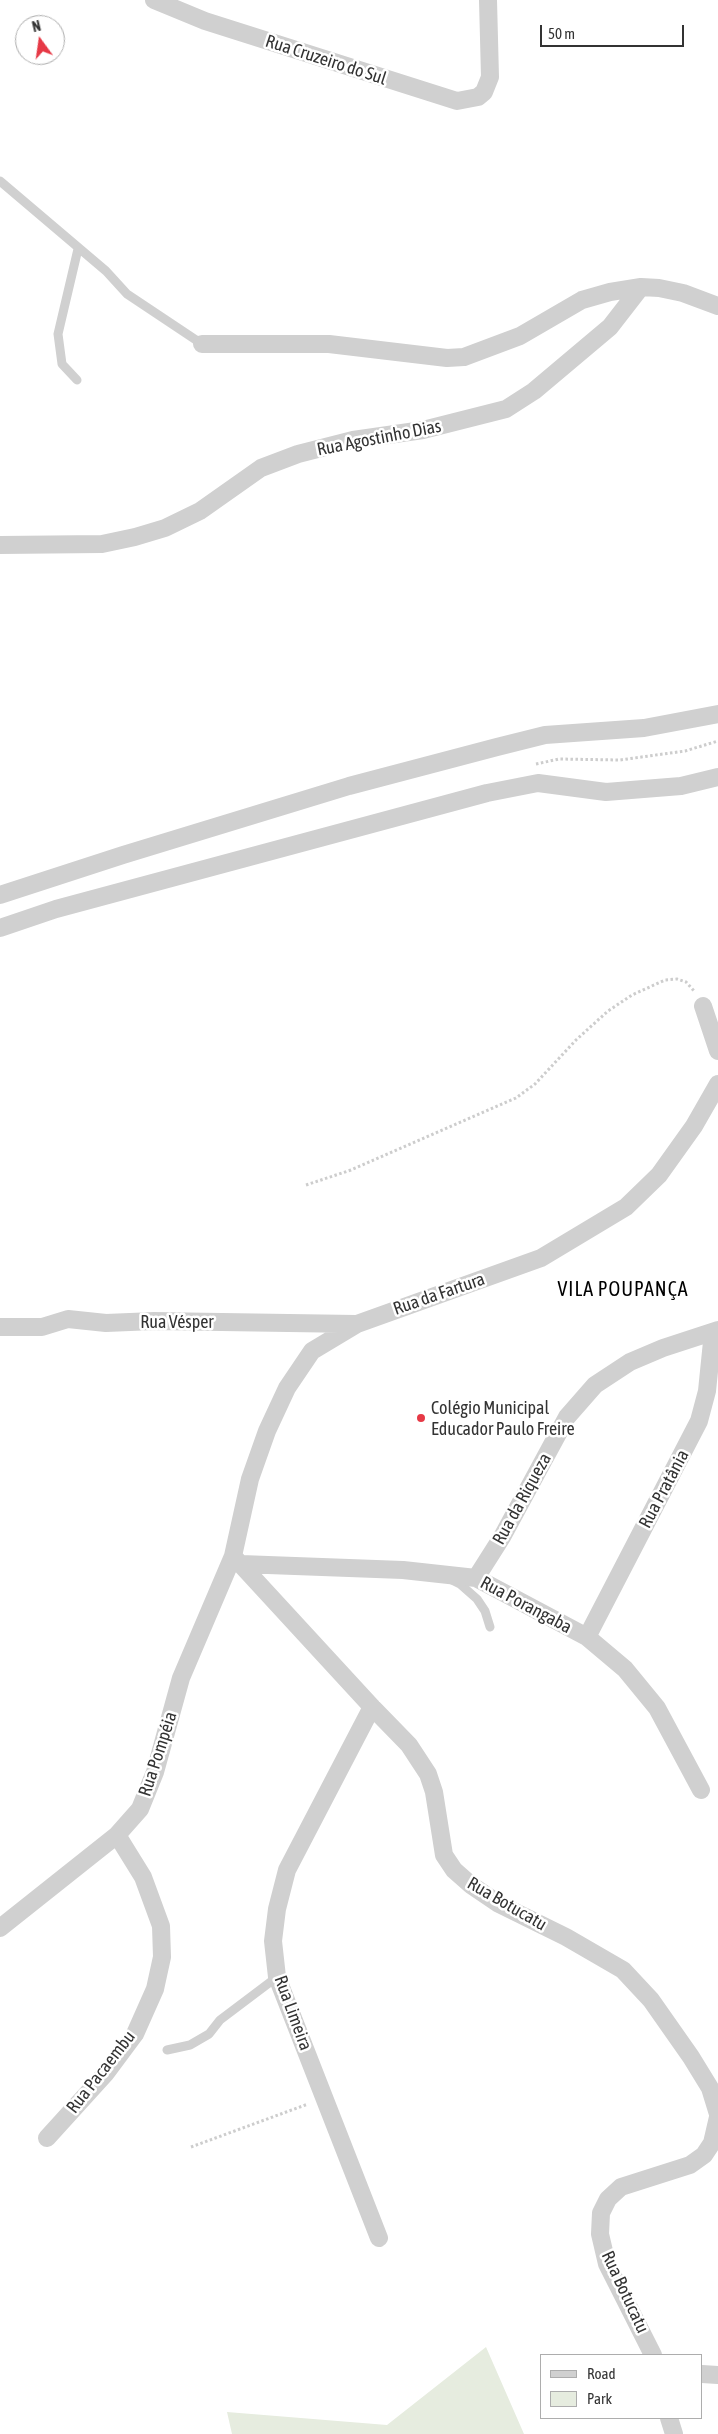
<!DOCTYPE html>
<meta charset="utf-8">
<style>
body{margin:0}
#map{position:relative;width:718px;height:2434px;overflow:hidden;background:#fff;font-family:"Asap Condensed",sans-serif}
canvas{display:block}
.legend{position:absolute;left:540px;top:2354px;width:162px;height:65px;box-sizing:border-box;background:#fff;border:1px solid #adadad;margin:0;padding:6px 9px;list-style:none;font-size:15px;color:#333}
.legend li{display:flex;align-items:center;gap:10px;height:25px}
.legend b{width:25px;border:1px solid #adadad}
.north{position:absolute;left:15px;top:15px;width:50px;height:50px;box-sizing:border-box;background:#fff;border:1px solid #adadad;border-radius:50%;rotate:346deg;font-size:14px;font-weight:700;line-height:20px;text-align:center;color:#333}
.north::after{content:'';display:block;margin:auto;width:18px;height:22px;background:#e63946;clip-path:polygon(50% 0,100% 100%,50% 72%,0 100%)}
.scale{position:absolute;left:540px;top:25px;width:144px;height:22px;box-sizing:border-box;border:2px solid #333;border-top:0;padding-left:6px;font-size:15px;line-height:18px;white-space:nowrap;color:#333;-webkit-text-stroke:4px #fff;paint-order:stroke}
</style>
<div id="map">
<canvas width="718" height="2434"></canvas>
<ul class="legend">
<li><b style="height:6px;background:#d0d0d0"></b>Road</li>
<li><b style="height:14px;background:#e6ecdf"></b>Park</li>
</ul>
<div class="north">N</div>
<div class="scale">50 m</div>
</div>
<script>
const ctx = document.querySelector('canvas').getContext('2d');
ctx.lineJoin = 'round';
function fillPath(path, color) { ctx.fillStyle = color; ctx.fill(path, 'evenodd'); }
const shape = rows => new Path2D(rows.map(r => 'M' + r).join(''));
function stroke(path, color, width, dash) { ctx.strokeStyle = color; ctx.lineWidth = width; ctx.lineCap = dash ? 'butt' : 'round'; ctx.setLineDash(dash || []); ctx.stroke(path); }
function label(font, color, halo, rows, align = 'center') {
  ctx.font = font + ' "Asap Condensed",sans-serif'; ctx.lineWidth = 5; ctx.setLineDash([]); ctx.textBaseline = 'middle'; ctx.strokeStyle = halo; ctx.fillStyle = color; for (const [text, x, y, turn = 0] of rows) {
    ctx.save(); ctx.translate(x, y); ctx.rotate((+turn || 0) * Math.PI / 180); ctx.textAlign = isNaN(turn) ? turn : align; if (halo) ctx.strokeText(text, 0, 0); ctx.fillText(text, 0, 0); ctx.restore();
  }
}
fillPath(shape([
 [486,2347,524,2434,232,2434,227,2412,387,2425]
]), '#e6ecdf');
stroke(shape([
 [536,764,559,759,620,760,685,751,718,741],
 [306,1185,351,1170,516,1098,535,1084,576,1040,608,1011,632,995,665,980,677,979,686,982,695,992],
 [191,2147,308,2104]
]), '#cdcdcd', 3, [2.5, 2.5]);
stroke(shape([
 [0,181,106,271,127,294,202,344],
 [77,380,62,364,58,334,78,249],
 [452,1580,460,1584,477,1599,485,1611,490,1627],
 [167,2050,190,2045,209,2034,220,2020,277,1977]
]), '#d0d0d0', 9);
stroke(shape([
 [154,0,205,21,457,101,478,97,484,92,490,77,488,0],
 [202,344,329,344,447,358,464,357,520,336,582,300,610,292,641,287,659,288,683,293,718,306],
 [0,545,102,544,135,537,165,528,200,511,261,468,298,454,353,440,423,430,506,409,534,391,610,327,641,287],
 [0,895,123,855,349,786,497,747,545,735,644,728,718,714],
 [0,928,56,909,487,793,538,783,606,792,681,786,718,777],
 [703,1006,718,1051],
 [0,1327,42,1327,68,1319,106,1323,154,1321,356,1324],
 [233,1556,372,1707,409,1745,428,1774,434,1792,444,1855,454,1870,471,1885,499,1904,566,1937,623,1970,651,2000,691,2057,710,2088,718,2114],
 [241,1564,403,1570,476,1578,587,1637,625,1669,657,1708,701,1790],
 [476,1578,502,1537,567,1417,595,1385,630,1362,663,1348,718,1330],
 [587,1637,699,1421,707,1391,713,1332],
 [372,1707,287,1870,277,1909,273,1941,277,1977,379,2238],
 [0,1928,117,1835,140,1809,155,1772,181,1678,233,1556,250,1479,267,1431,287,1388,312,1351,357,1324,541,1258,626,1207,659,1175,694,1126,718,1084],
 [47,2138,106,2073,135,2034,155,1989,162,1957,161,1926,143,1877,117,1835],
 [653,2355,607,2264,600,2234,601,2213,608,2199,621,2187,690,2165,704,2155,712,2143,718,2117],
 [702,2374,718,2375],
 [669,2418,674,2434]
]), '#d0d0d0', 18);
for (const [x, y, r, color] of [
 [421,1418,5,"#e63946"]
]) { const dot = new Path2D(); dot.arc(x, y, r, 0, 2 * Math.PI); ctx.fillStyle = color; ctx.fill(dot); stroke(dot, '#fff', 2); }
label('18px', '#333', '#fff', [
 ["Rua Cruzeiro do Sul",326,60,18],
 ["Rua Agostinho Dias",379,438,-11],
 ["Rua da Fartura",439,1294,-19],
 ["Rua Vésper",177,1322],
 ["Rua Pratânia",664,1489,-62],
 ["Rua da Riqueza",522,1499,-61],
 ["Rua Porangaba",526,1605,28],
 ["Rua Pompéia",158,1754,-72],
 ["Rua Botucatu",507,1904,30],
 ["Rua Limeira",293,2013,70],
 ["Rua Pacaembu",101,2072,-52],
 ["Rua Botucatu",625,2292,65]
]);
label('18px', '#333', '#fff', [
 ["Colégio Municipal",431,1408],
 ["Educador Paulo Freire",431,1429]
], 'left');
ctx.letterSpacing = '1px';
label('20px', '#000', '#fff', [
 ["VILA POUPANÇA",623,1290]
]);
ctx.letterSpacing = '0px';
</script>
